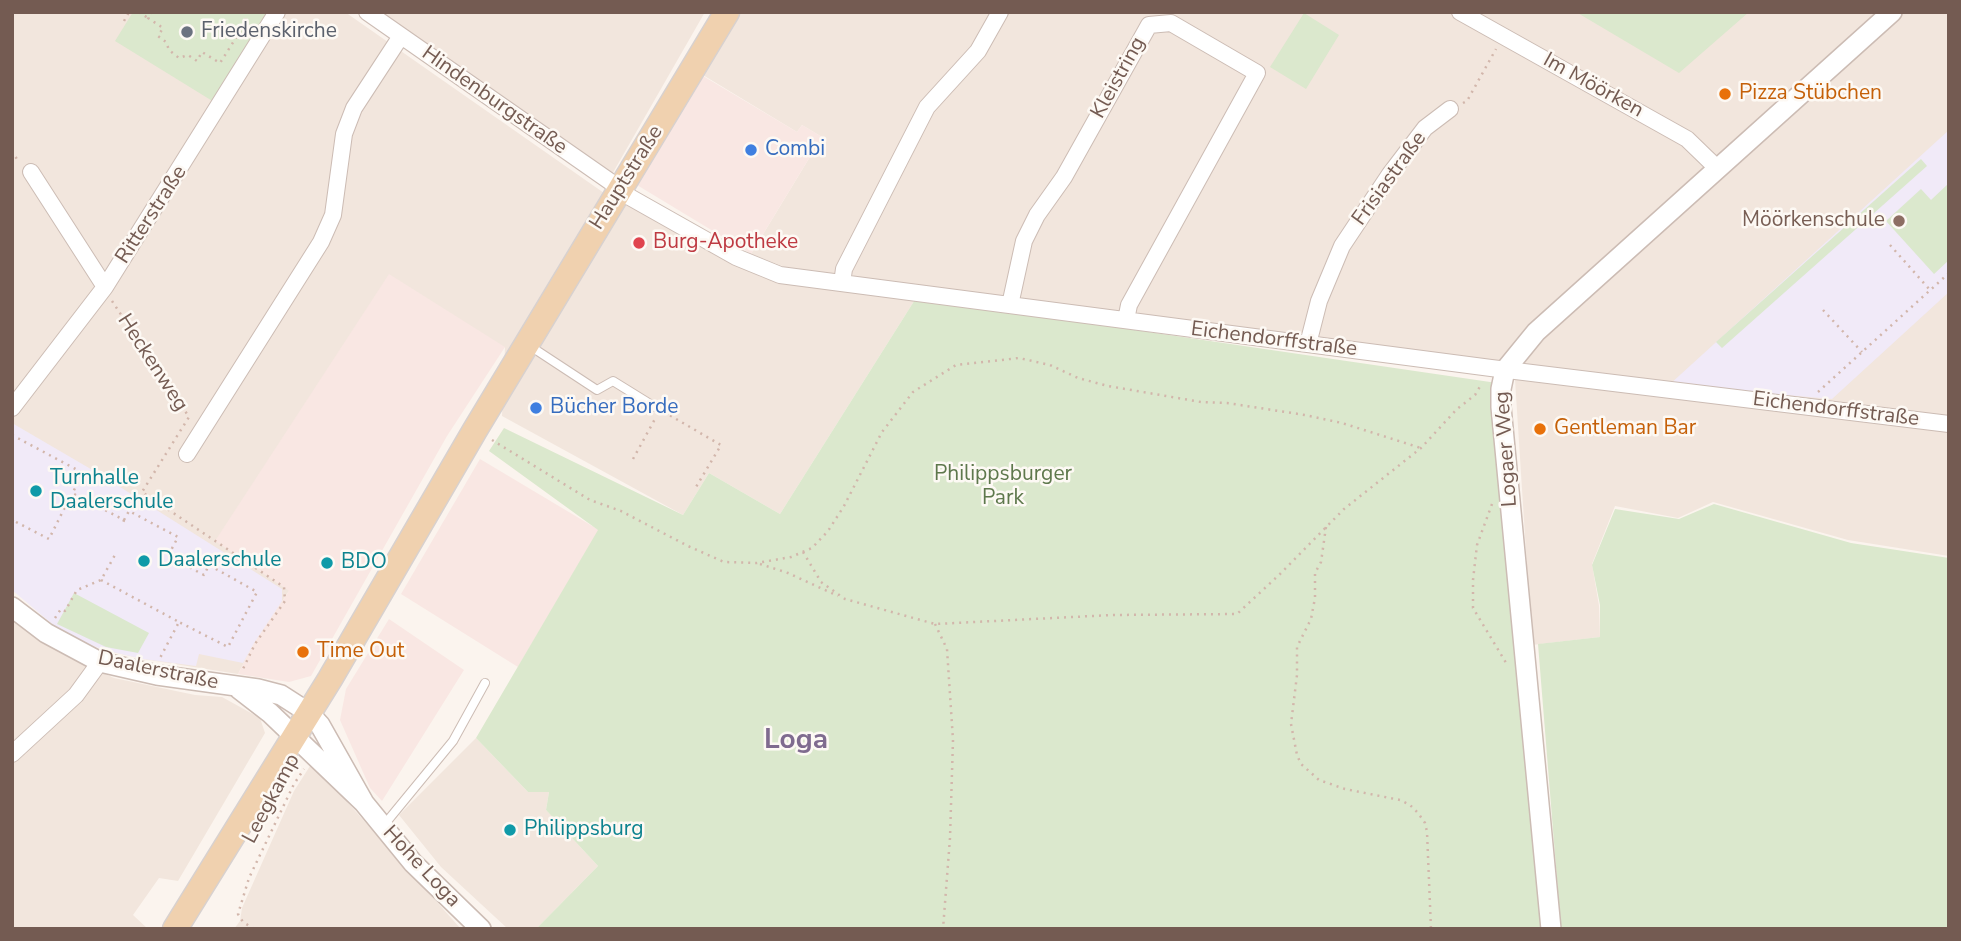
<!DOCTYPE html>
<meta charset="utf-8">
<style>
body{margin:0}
#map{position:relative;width:1961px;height:941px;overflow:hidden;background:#fbf4ee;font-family:"Nunito Sans",sans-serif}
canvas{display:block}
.frame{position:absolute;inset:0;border:14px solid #745b52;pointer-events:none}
</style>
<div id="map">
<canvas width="1961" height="941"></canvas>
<div class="frame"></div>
</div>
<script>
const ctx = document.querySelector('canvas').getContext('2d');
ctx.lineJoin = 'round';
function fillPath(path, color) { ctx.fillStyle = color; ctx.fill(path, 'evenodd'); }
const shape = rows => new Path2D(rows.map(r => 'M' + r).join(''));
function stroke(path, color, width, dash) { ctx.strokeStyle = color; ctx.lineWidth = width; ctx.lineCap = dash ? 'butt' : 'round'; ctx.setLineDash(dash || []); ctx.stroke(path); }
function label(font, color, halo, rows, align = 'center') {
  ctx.font = font + ' "Nunito Sans",sans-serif'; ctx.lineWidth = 5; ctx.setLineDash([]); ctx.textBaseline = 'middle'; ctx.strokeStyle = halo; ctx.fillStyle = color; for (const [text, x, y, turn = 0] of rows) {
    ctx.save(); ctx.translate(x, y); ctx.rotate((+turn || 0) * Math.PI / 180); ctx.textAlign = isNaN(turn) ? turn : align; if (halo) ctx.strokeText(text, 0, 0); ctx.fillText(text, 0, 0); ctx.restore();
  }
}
fillPath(shape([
 [12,12,345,12,604,193,761,277,785,283,916,298,780,514,709,473,683,515,502,416,505,347,289,591,254,643,238,674,143,659,104,650,12,590],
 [377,12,705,12,611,176],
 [738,12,1949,12,1949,556,1848,540,1713,502,1678,518,1615,506,1592,564,1599,606,1600,637,1532,645,1514,364,785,267,751,254,822,137,802,125,797,132,698,72],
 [12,620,63,654,114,678,195,695,222,697,260,718,265,733,178,881,159,878,133,915,148,929,12,929],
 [476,738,528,792,549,792,546,810,598,866,536,929,508,929,441,867,399,815],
 [310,766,315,766,461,929,234,929,240,921,242,908,294,791]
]), '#f2e6dd');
fillPath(shape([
 [698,73,797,132,802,125,822,137,751,254,632,182],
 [389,274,505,347,447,436,311,676,289,682,238,674,254,643,289,591,215,541],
 [480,459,599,530,518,667,401,594],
 [389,619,464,670,382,801,370,788,340,720,346,689]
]), '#f9e7e3');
fillPath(shape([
 [1949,130,1949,292,1832,399,1669,385],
 [12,423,101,475,282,589,282,601,254,643,243,663,199,654,196,666,143,659,104,650,64,634,12,590]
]), '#f1eaf8');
fillPath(shape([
 [133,12,269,12,214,102,115,41],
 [1576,12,1749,12,1679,73],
 [1304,13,1339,35,1306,89,1270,67],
 [1921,159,1927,166,1722,348,1716,342],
 [1948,184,1949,260,1934,274,1886,221,1921,189,1931,200],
 [916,298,1497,383,1545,929,536,929,598,866,546,810,549,792,528,792,476,738,598,530,489,451,504,428,683,515,709,473,780,514],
 [1714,504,1851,543,1949,558,1949,929,1561,929,1538,644,1600,637,1600,605,1592,565,1615,509,1679,519],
 [74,593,149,633,138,653,106,647,57,624]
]), '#dbe8cd');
const service = shape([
 [530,346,597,390,613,381,655,407],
 [384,825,453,741,485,683]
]);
const minor = shape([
 [367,12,615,185,619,191,736,257,780,275,1491,368,1949,424],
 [1460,12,1687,139,1718,169],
 [31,172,105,287],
 [842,283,844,269,927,107,978,51,1000,12],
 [1010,305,1024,241,1037,215,1064,177,1149,25,1171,23,1257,73,1129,305,1126,320],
 [1308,344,1319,301,1342,246,1390,174,1425,128,1450,109],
 [12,408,105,287,277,12],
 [187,454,321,242,333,215,344,134,354,108,401,36],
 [12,754,76,695,100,662]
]);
const tertiary = shape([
 [12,607,46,633,100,662,157,675,258,689,281,695,309,713,320,725,364,803],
 [239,689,270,713,364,803,413,863,481,929],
 [1551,929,1501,407,1501,389,1505,370,1536,332,1892,12]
]);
const primary = shape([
 [175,929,330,679,475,430,727,12]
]);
stroke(service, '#ccbcb4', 10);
stroke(minor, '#ccbcb4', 18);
stroke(tertiary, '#ccbcb4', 22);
stroke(primary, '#d8d1cf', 27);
stroke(shape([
 [139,12,148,18],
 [152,12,148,18,163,28,158,36,166,42,169,50,179,58,188,55,197,61,202,52,220,63,246,22,244,12],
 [124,21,129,12],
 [1463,103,1467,101,1496,49],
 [12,151,18,161],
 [1890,245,1930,290],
 [112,301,189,417,142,492,284,587,285,601,255,644,242,671],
 [1823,310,1862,352],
 [1818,392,1949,273],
 [664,412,721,445,696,487],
 [12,435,83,473,73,492],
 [492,440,590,500,621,511,688,546,724,562,757,563,791,557,812,548,828,531,844,506,882,432,913,392,956,365,1019,358,1050,365,1078,378,1108,386,1201,402,1227,403,1305,415,1342,423,1421,448],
 [633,459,655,419],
 [1492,504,1477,545,1473,580,1473,608,1508,666],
 [124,520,129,511,178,537,168,556,204,575,209,565,257,592,228,647,179,622],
 [12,521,16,522,17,520],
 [16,522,49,539,72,493,124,520,123,523],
 [1326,527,1321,562,1315,573,1315,598,1311,619,1297,647,1297,675,1291,724,1297,755,1301,764,1319,780,1345,789,1400,800,1410,805,1418,813,1425,823,1427,832,1431,929],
 [803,552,821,582,845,599,935,624,1112,615,1237,614,1280,574,1344,509,1421,448,1457,409,1475,395,1482,383],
 [760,564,788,573,838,596],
 [101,580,179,622,160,658],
 [55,618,61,609,65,611,77,590,101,580,115,555],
 [935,624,947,649,953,740,950,838,943,929],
 [254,929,243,922,238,914,249,878,294,784,304,769]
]), '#d2b6ab', 2.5, [2, 5]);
stroke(service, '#fff', 8);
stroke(minor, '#fff', 16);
stroke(tertiary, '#fff', 19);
stroke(primary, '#f0d1af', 24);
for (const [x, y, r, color] of [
 [187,32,7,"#6b7280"],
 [1725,94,7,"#e8710a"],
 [751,150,7,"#3f7fe0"],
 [1899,221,7,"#8d6e63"],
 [639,243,7,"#e0444e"],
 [536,408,7,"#3f7fe0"],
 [1540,429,7,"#e8710a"],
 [36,491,7,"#0f9aa8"],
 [144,561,7,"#0f9aa8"],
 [327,563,7,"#0f9aa8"],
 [303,652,7,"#e8710a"],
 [510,830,7,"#0f9aa8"]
]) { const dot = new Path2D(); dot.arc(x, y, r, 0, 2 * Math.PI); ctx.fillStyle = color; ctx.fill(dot); stroke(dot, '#fdf9f4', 2.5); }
label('21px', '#5b616d', '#fdf9f4', [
 ["Friedenskirche",201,32]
], 'left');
label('21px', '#745b52', '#fdf9f4', [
 ["Kleistring",1119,78,-61],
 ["Im Möörken",1593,86,29],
 ["Hindenburgstraße",494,101,35],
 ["Hauptstraße",627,178,-58],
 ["Frisiastraße",1390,179,-54],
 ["Ritterstraße",152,215,-57],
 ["Eichendorffstraße",1274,340,7],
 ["Heckenweg",152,363,57],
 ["Eichendorffstraße",1836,410,7],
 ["Logaer Weg",1507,449,-94],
 ["Daalerstraße",158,671,12],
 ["Leegkamp",272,799,-62],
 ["Hohe Loga",421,867,47]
]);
label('21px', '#c56008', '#fdf9f4', [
 ["Pizza Stübchen",1739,94],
 ["Gentleman Bar",1554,429],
 ["Time Out",317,652]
], 'left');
label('21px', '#366cbe', '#fdf9f4', [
 ["Combi",765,150],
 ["Bücher Borde",550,408]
], 'left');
label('21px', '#785e54', '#fdf9f4', [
 ["Möörkenschule",1885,221]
], 'right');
label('21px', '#be3a42', '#fdf9f4', [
 ["Burg-Apotheke",653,243]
], 'left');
label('21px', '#5e784c', '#fdf9f4', [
 ["Philippsburger",1003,475],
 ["Park",1003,499]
]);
label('21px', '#0d838f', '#fdf9f4', [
 ["Turnhalle",50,479],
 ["Daalerschule",50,503],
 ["Daalerschule",158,561],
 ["BDO",341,563],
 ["Philippsburg",524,830]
], 'left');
label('bold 28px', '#7f6b8f', '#fdf9f4', [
 ["Loga",796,741]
]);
</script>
